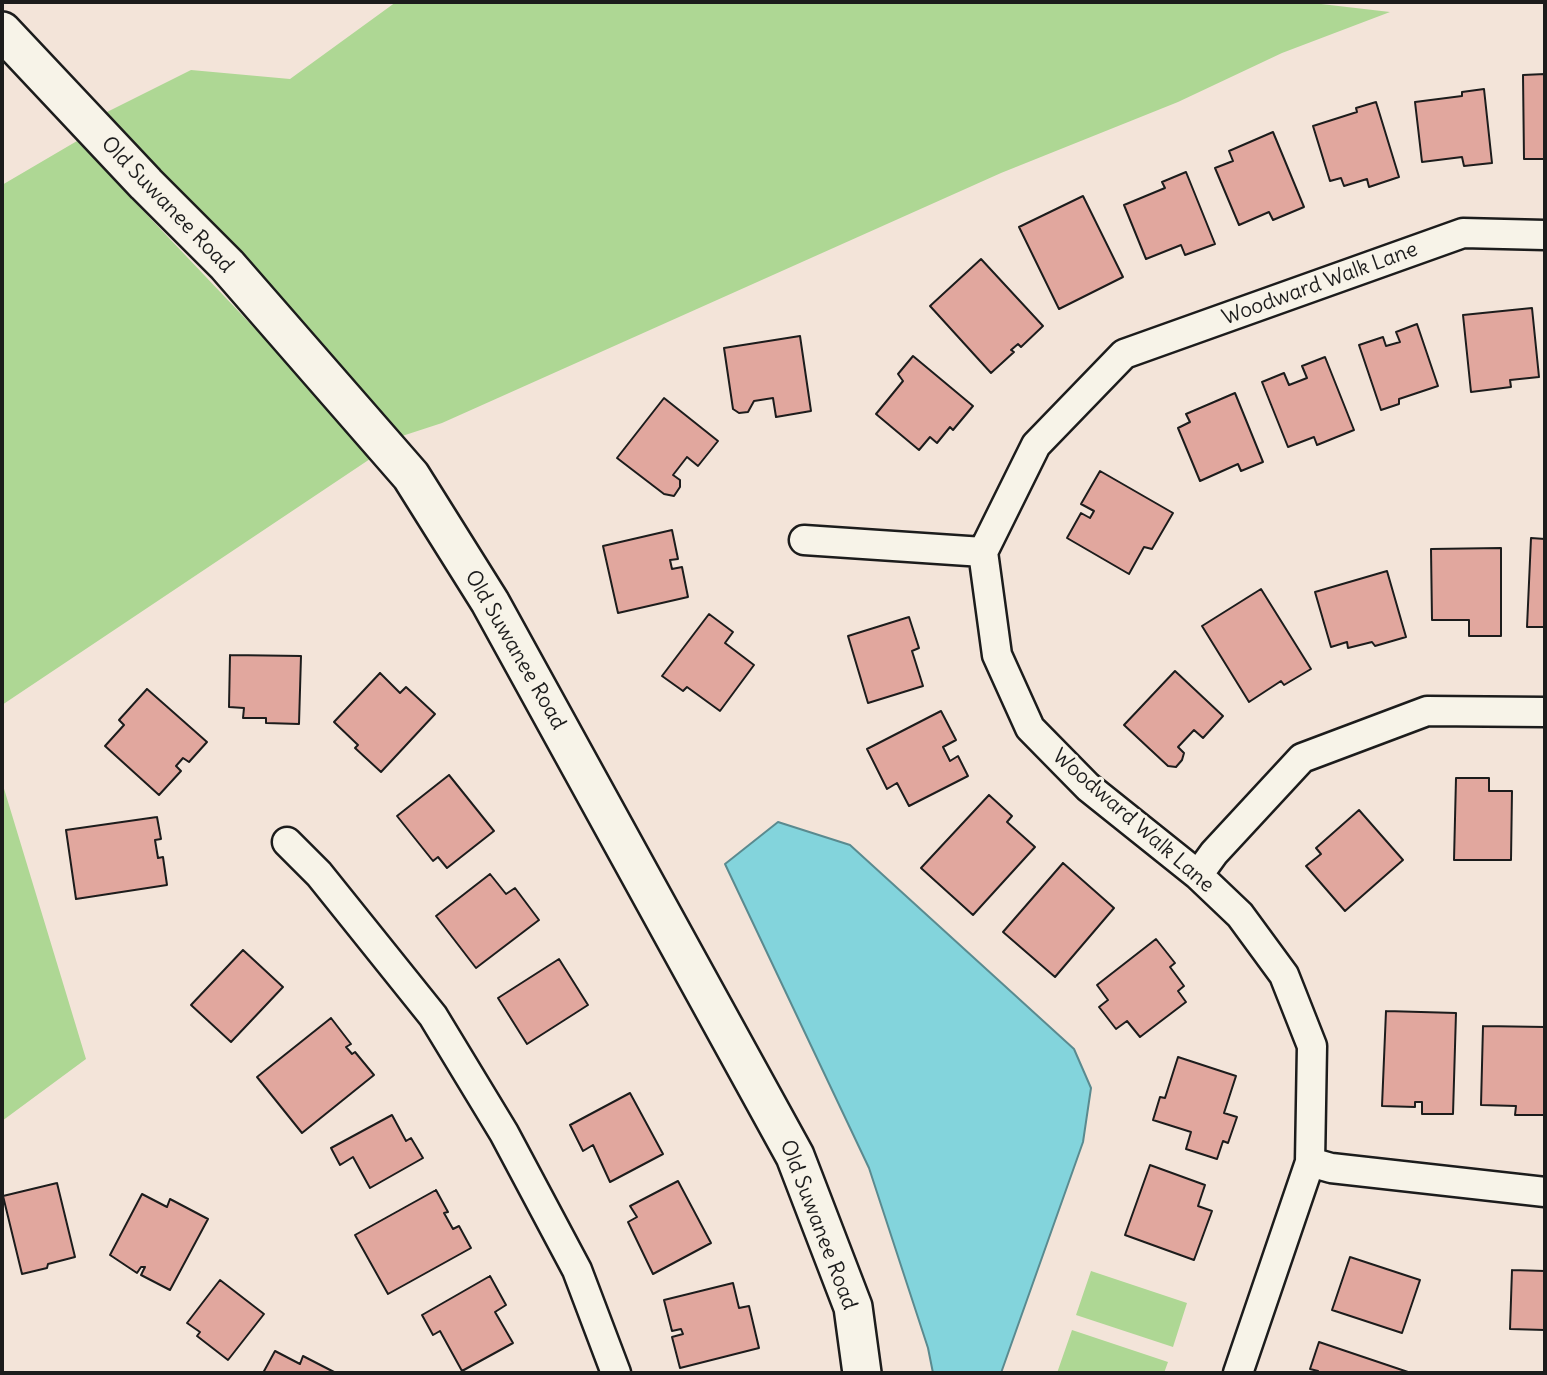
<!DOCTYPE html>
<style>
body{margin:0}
#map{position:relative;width:1547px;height:1375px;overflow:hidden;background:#f3e4d9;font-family:Delius,sans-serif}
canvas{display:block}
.frame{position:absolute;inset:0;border:4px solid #1c1c1c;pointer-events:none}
</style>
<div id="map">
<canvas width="1547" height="1375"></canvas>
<div class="frame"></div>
</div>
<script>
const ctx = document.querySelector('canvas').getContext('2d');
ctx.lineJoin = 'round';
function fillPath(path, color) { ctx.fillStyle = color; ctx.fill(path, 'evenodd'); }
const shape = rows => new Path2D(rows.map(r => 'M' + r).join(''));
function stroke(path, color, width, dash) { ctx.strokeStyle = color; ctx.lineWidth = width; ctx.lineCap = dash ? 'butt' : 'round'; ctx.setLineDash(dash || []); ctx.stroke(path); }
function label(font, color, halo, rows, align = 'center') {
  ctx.font = font + ' Delius,sans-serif'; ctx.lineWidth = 6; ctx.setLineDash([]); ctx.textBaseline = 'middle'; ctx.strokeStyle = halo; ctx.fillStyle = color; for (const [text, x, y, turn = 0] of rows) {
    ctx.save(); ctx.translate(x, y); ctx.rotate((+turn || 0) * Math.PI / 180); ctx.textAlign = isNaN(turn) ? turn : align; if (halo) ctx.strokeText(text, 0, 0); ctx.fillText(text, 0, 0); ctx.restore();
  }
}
fillPath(shape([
 [396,2,1304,2,1390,12,1282,53,1178,102,1001,173,442,423,396,438,99,116,191,70,290,79],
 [77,141,297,373,370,459,2,705,2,185],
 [2,782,86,1059,2,1121],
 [1091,1271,1187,1303,1173,1347,1076,1315],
 [1072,1330,1168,1362,1164,1373,1057,1373]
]), '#aed794');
const water = shape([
 [778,822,850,845,1074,1049,1091,1088,1083,1142,1001,1373,933,1373,928,1348,869,1168,725,864,778,822]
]);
fillPath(water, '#83d4dc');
stroke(water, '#5a8a8f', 2);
const building = shape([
 [1545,74,1545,159,1524,159,1523,75,1545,74],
 [1484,89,1492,163,1464,166,1462,157,1422,162,1415,102,1462,96,1462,92,1484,89],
 [1376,102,1399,177,1369,187,1367,179,1344,186,1341,178,1330,181,1313,126,1357,112,1356,108,1376,102],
 [1273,132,1304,207,1273,220,1269,212,1239,225,1215,168,1233,161,1229,151,1273,132],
 [1186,172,1215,244,1185,255,1181,245,1146,259,1124,205,1165,188,1162,182,1186,172],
 [1083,196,1123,277,1059,309,1019,227,1083,196],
 [981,259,1043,326,1021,347,1018,344,1011,350,1014,352,991,373,930,306,981,259],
 [1532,308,1539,377,1510,380,1511,387,1471,392,1463,315,1532,308],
 [1417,324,1438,386,1399,399,1399,404,1381,410,1359,345,1383,337,1386,346,1400,342,1396,332,1417,324],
 [800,336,811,411,776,417,773,398,754,401,748,412,739,413,733,409,724,348,800,336],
 [913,356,973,406,953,430,950,427,937,443,930,437,919,450,876,414,903,381,898,374,913,356],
 [1325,357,1354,430,1317,445,1314,437,1288,447,1262,382,1284,373,1289,385,1307,378,1302,366,1325,357],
 [1235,393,1263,462,1241,471,1238,464,1200,481,1178,428,1190,422,1186,414,1235,393],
 [664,398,718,441,698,466,687,457,673,475,680,480,680,487,674,496,664,494,617,458,664,398],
 [1100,471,1173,513,1152,549,1144,547,1129,574,1067,538,1081,513,1090,518,1094,511,1081,504,1100,471],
 [672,530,678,559,670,560,672,569,682,567,688,597,618,613,603,546,672,530],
 [1531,538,1545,539,1545,627,1527,627,1531,538],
 [1501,548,1501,636,1469,636,1469,620,1432,620,1431,549,1501,548],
 [1387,571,1406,637,1375,646,1372,642,1348,648,1347,642,1331,647,1315,592,1387,571],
 [1261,589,1311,669,1284,685,1281,681,1249,702,1202,626,1261,589],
 [709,614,733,632,725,643,754,665,720,711,687,687,683,691,662,676,709,614],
 [909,617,919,648,912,651,923,686,868,703,848,636,909,617],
 [230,655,301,656,299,724,266,723,266,718,243,718,244,708,229,707,230,655],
 [1175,671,1223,716,1203,738,1194,730,1178,747,1184,753,1182,760,1176,767,1168,766,1124,725,1175,671],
 [380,673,400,693,406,687,435,714,381,772,355,748,358,745,334,722,380,673],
 [147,689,207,742,189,762,183,758,176,766,181,771,159,795,105,746,124,725,119,720,147,689],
 [941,711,956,740,943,747,950,761,958,756,968,776,909,806,897,783,887,789,867,749,941,711],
 [449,775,494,831,447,868,438,857,433,861,397,816,449,775],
 [1456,778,1489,778,1489,791,1512,791,1511,860,1454,860,1456,778],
 [989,795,1012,816,1007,822,1035,847,973,915,921,868,989,795],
 [1359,810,1403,860,1345,911,1306,866,1321,854,1316,848,1359,810],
 [157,817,161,839,155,840,158,858,163,857,167,885,76,899,66,830,157,817],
 [1063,863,1114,908,1055,977,1003,932,1063,863],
 [490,874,506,894,515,888,539,920,476,968,436,916,490,874],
 [1156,939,1175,963,1170,967,1184,986,1178,991,1186,1002,1140,1037,1127,1021,1116,1029,1099,1007,1108,1000,1097,985,1156,939],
 [243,950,283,987,231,1042,191,1005,243,950],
 [559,959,588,1005,527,1044,498,998,559,959],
 [1386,1011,1456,1013,1453,1114,1422,1114,1422,1102,1415,1102,1415,1107,1382,1106,1386,1011],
 [331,1018,351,1044,346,1047,352,1054,355,1052,374,1075,302,1133,257,1077,331,1018],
 [1483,1026,1545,1027,1545,1115,1515,1115,1516,1106,1481,1105,1483,1026],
 [1178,1057,1236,1076,1224,1113,1237,1117,1228,1143,1223,1141,1217,1159,1186,1149,1191,1132,1153,1120,1160,1097,1165,1098,1178,1057],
 [630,1093,663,1154,610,1182,593,1145,583,1151,570,1125,630,1093],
 [392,1115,406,1141,411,1138,423,1158,370,1188,353,1157,340,1165,331,1148,392,1115],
 [1150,1165,1205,1185,1198,1206,1212,1211,1194,1260,1125,1235,1150,1165],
 [678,1181,711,1243,653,1274,628,1222,637,1217,630,1206,678,1181],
 [57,1183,75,1257,48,1264,47,1268,22,1274,3,1196,57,1183],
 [436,1190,448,1212,444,1213,453,1229,459,1226,471,1248,388,1294,355,1235,436,1190],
 [142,1194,167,1207,170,1199,208,1219,170,1290,141,1275,145,1267,141,1267,137,1273,110,1255,142,1194],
 [1350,1257,1420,1280,1402,1333,1332,1310,1350,1257],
 [1512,1270,1545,1271,1545,1330,1510,1329,1512,1270],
 [490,1276,506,1305,495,1312,513,1343,462,1371,440,1331,433,1335,422,1315,490,1276],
 [220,1280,264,1314,228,1360,197,1336,200,1332,187,1323,220,1280],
 [733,1283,739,1308,749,1306,759,1348,680,1368,672,1337,683,1334,681,1329,672,1331,664,1300,733,1283],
 [1319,1342,1408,1372,1317,1373,1318,1371,1310,1369,1319,1342],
 [275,1351,300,1364,303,1356,336,1373,263,1373,275,1351]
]);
fillPath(building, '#e1a79e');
stroke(building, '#1c1c1c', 2);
const minor = shape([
 [804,540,983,552],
 [287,842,319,874,433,1016,504,1133,577,1270,616,1373],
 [1198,875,1214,853,1302,758,1427,711,1545,712],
 [1310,1162,1331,1168,1545,1192],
 [1238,1373,1310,1162,1312,1046,1284,975,1240,915,1198,875,1088,787,1030,728,997,655,983,552,1036,445,1124,354,1463,233,1545,235]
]);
const tertiary = shape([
 [2,31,146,184,227,265,411,476,490,602,795,1156,853,1307,862,1373]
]);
stroke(minor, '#1c1c1c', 33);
stroke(tertiary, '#1c1c1c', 42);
stroke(minor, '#f7f3e8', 28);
stroke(tertiary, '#f7f3e8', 37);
label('21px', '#1c1c1c', '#f7f3e8', [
 ["Old Suwanee Road",167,205,46],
 ["Woodward Walk Lane",1320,284,-20],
 ["Old Suwanee Road",515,650,60],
 ["Woodward Walk Lane",1133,821,41],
 ["Old Suwanee Road",818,1225,69]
]);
</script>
